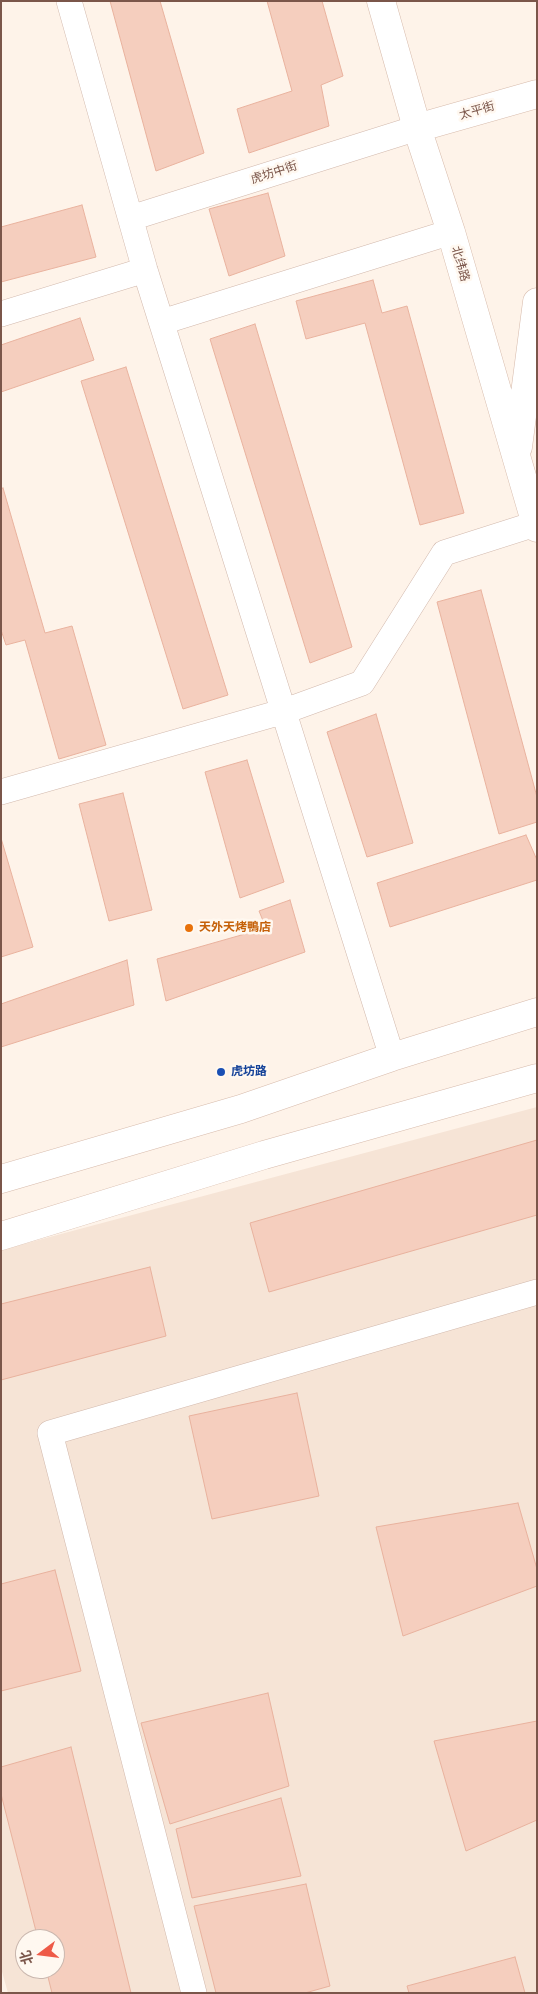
<!DOCTYPE html>
<meta charset="utf-8">
<style>
body{margin:0}
#map{position:relative;width:538px;height:1994px;overflow:hidden;background:#fef3e9;font-family:Helvetica,"Noto Sans SC",sans-serif}
canvas{display:block}
.frame{position:absolute;inset:0;border:2px solid #7b564a;pointer-events:none}
.north{position:absolute;left:15px;top:1929px;width:50px;height:50px;box-sizing:border-box;background:#fff8f0;border:1px solid #cab7ae;border-radius:50%;rotate:255deg;font-size:14px;font-weight:700;line-height:20px;text-align:center;color:#7b564a}
.north::after{content:'';display:block;margin:auto;width:18px;height:22px;background:#ee5a47;clip-path:polygon(50% 0,100% 100%,50% 72%,0 100%)}
</style>
<div id="map">
<canvas width="538" height="1994"></canvas>
<div class="frame"></div>
<div class="north">北</div>
</div>
<script>
const ctx = document.querySelector('canvas').getContext('2d');
ctx.lineJoin = 'round';
function fillPath(path, color) { ctx.fillStyle = color; ctx.fill(path, 'evenodd'); }
const shape = rows => new Path2D(rows.map(r => 'M' + r).join(''));
function stroke(path, color, width, dash) { ctx.strokeStyle = color; ctx.lineWidth = width; ctx.lineCap = dash ? 'butt' : 'round'; ctx.setLineDash(dash || []); ctx.stroke(path); }
function label(font, color, halo, rows, align = 'center') {
  ctx.font = font + ' Helvetica,"Noto Sans SC",sans-serif'; ctx.lineWidth = 5; ctx.setLineDash([]); ctx.textBaseline = 'middle'; ctx.strokeStyle = halo; ctx.fillStyle = color; for (const [text, x, y, turn = 0] of rows) {
    ctx.save(); ctx.translate(x, y); ctx.rotate((+turn || 0) * Math.PI / 180); ctx.textAlign = isNaN(turn) ? turn : align; if (halo) ctx.strokeText(text, 0, 0); ctx.fillText(text, 0, 0); ctx.restore();
  }
}
fillPath(shape([
 [537,1107,537,1993,8,1993,1,1968,1,1250],
 [25,1939,55,1939,55,1969,25,1969]
]), '#f6e4d6');
const building = shape([
 [110,1,160,1,204,153,156,171,110,1],
 [267,1,322,1,343,76,321,85,329,126,249,153,237,109,292,91,267,1],
 [268,193,285,256,229,276,209,209,268,193],
 [82,205,96,257,1,282,1,227,82,205],
 [373,280,382,313,407,306,464,513,420,525,365,323,306,339,296,301,373,280],
 [80,318,94,360,1,392,1,345,80,318],
 [255,324,352,647,310,663,210,339,255,324],
 [126,367,228,695,183,709,81,381,126,367],
 [3,488,45,633,72,626,106,745,59,759,25,640,6,645,1,630,1,489,3,488],
 [481,590,537,797,537,822,499,834,437,602,481,590],
 [376,714,413,843,367,857,327,732,376,714],
 [247,760,284,882,240,898,205,772,247,760],
 [123,793,152,910,109,921,79,804,123,793],
 [526,835,537,860,537,880,390,927,377,883,526,835],
 [1,838,33,947,1,957,1,838],
 [290,900,305,952,166,1001,157,959,266,928,259,911,290,900],
 [127,960,134,1005,1,1047,1,1004,127,960],
 [537,1140,537,1215,269,1292,250,1223,537,1140],
 [150,1267,166,1336,1,1380,1,1304,150,1267],
 [297,1393,319,1496,212,1519,189,1416,297,1393],
 [518,1503,537,1569,537,1586,403,1636,376,1527,518,1503],
 [55,1570,81,1671,1,1691,1,1584,55,1570],
 [268,1693,289,1786,170,1824,141,1723,268,1693],
 [537,1721,537,1820,466,1851,434,1741,537,1721],
 [71,1747,131,1993,52,1993,46,1969,55,1969,55,1939,38,1939,1,1794,1,1767,71,1747],
 [281,1798,301,1876,192,1898,176,1829,281,1798],
 [306,1884,330,1986,305,1993,216,1993,194,1906,306,1884],
 [515,1957,525,1993,409,1993,407,1986,515,1957]
]);
fillPath(building, '#f5cebe');
stroke(building, '#e9b29e', 1);
const street = shape([
 [69,1,145,270,392,1057],
 [131,218,417,128],
 [1,314,145,270],
 [162,322,451,232],
 [1,792,285,711,362,683,444,553,535,524],
 [194,1993,50,1433,537,1292]
]);
const secondary = shape([
 [381,1,417,128,451,232,537,528],
 [417,128,537,94],
 [518,447,537,302],
 [1,1179,241,1109,392,1057,537,1012],
 [1,1236,264,1155,537,1078]
]);
stroke(street, '#d2b9ad', 26);
stroke(secondary, '#d7bbac', 29);
stroke(street, '#fff', 25);
stroke(secondary, '#fff', 28);
for (const [x, y, r, color] of [
 [189,928,5,"#e8710a"],
 [221,1072,5,"#1a4fb4"]
]) { const dot = new Path2D(); dot.arc(x, y, r, 0, 2 * Math.PI); ctx.fillStyle = color; ctx.fill(dot); stroke(dot, '#fff8f0', 2); }
label('12px', '#7b564a', '#fff8f0', [
 ["太平街",477,111,-16],
 ["虎坊中街",274,173,-18],
 ["北纬路",460,264,74]
]);
label('bold 12px', '#c56008', '#fff8f0', [
 ["天外天烤鴨店",199,928]
], 'left');
label('bold 12px', '#164399', '#fff8f0', [
 ["虎坊路",231,1072]
], 'left');
</script>
